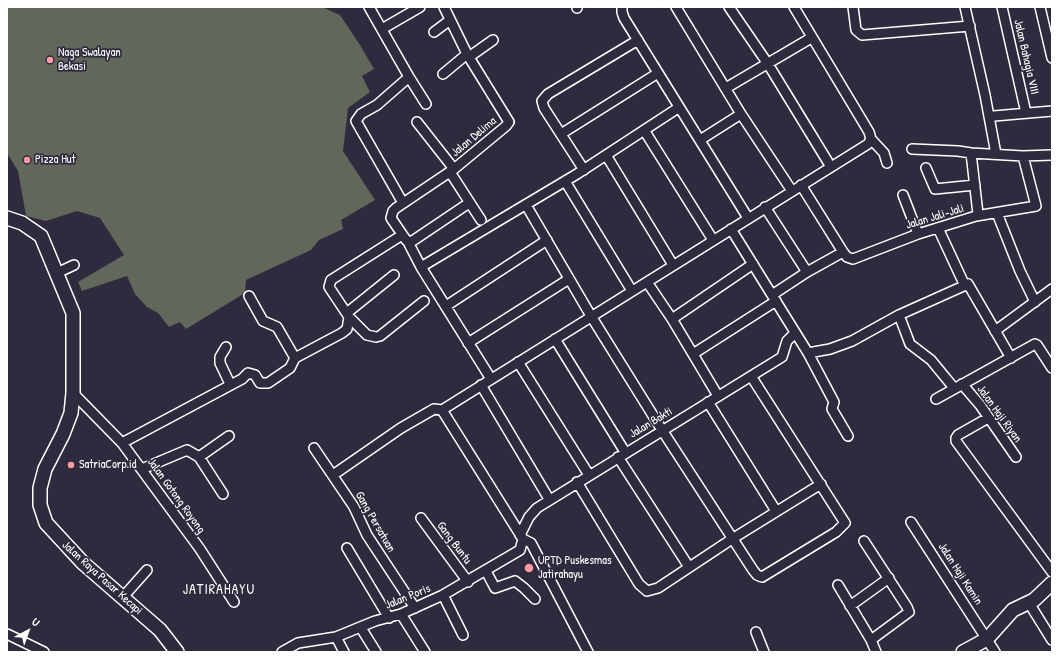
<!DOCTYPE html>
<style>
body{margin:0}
#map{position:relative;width:1059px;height:659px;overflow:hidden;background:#2f2a3d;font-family:"Patrick Hand",sans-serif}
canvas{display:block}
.frame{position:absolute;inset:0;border:8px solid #fff;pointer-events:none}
.north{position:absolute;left:8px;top:611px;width:40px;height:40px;-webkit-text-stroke:3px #2f2a3d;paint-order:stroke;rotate:41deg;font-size:11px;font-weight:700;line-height:16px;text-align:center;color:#fff}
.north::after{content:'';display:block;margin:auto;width:14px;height:18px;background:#fff;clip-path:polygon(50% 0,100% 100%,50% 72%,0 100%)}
</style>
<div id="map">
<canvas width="1059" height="659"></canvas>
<div class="frame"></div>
<div class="north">U</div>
</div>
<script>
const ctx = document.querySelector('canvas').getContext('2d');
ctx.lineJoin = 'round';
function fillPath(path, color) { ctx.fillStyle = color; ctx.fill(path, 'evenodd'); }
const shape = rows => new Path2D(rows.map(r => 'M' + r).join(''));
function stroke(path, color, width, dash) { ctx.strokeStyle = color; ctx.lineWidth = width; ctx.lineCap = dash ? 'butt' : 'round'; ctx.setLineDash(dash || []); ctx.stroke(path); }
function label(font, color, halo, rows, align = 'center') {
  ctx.font = font + ' "Patrick Hand",sans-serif'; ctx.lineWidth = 3.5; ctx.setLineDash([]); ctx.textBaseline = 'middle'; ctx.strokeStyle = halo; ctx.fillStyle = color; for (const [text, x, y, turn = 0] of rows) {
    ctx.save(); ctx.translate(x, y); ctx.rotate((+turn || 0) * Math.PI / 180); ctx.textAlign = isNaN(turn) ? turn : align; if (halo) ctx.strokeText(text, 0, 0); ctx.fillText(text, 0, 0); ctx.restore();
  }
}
fillPath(shape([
 [15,7,322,7,340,15,360,45,374,69,362,76,370,92,348,108,343,151,375,200,341,220,343,229,319,240,311,250,246,280,245,293,186,329,180,322,169,327,158,313,147,307,135,294,127,276,82,291,78,282,124,255,100,218,77,211,46,221,26,216,18,171,7,153,7,8]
]), '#61675a');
const street = shape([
 [369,7,409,77,377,105,361,114,356,121,403,203],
 [444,7,467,54,509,122,506,126,454,169,396,208,393,211,391,218,406,240,411,242,469,203],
 [622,7,622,12,624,18,748,218],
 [676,7,741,114,792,191],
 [729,7,768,64,831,167],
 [853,7,856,30,862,35,970,26],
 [965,7,985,95,996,154],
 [1002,7,1026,113],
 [1040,7,1052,58],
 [577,8,577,7],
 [382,29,420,7],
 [434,32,450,20],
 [469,57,493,40],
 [443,74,467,54],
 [409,77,426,104],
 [726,88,811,38],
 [994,116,1052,111],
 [417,122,454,169],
 [644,130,713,240],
 [561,134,658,73],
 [871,139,884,153,887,163],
 [700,140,741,114],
 [912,149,958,151,971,153,1023,156,1052,155],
 [606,155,673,265],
 [926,168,935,189,975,185],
 [584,170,544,108,542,101,548,94,638,40],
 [450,172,481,220],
 [565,181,632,291],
 [903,195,918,234],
 [526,205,591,316,662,430,753,570,757,575,762,577,836,532,845,523,751,376],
 [765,207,807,272],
 [997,213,1020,271,1035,302],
 [976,216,1036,206,1023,156],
 [938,228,965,286],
 [731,229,808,353,834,402,832,409,848,436],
 [408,242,421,267,491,379],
 [843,252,847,257,853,259,918,234,976,216,978,214,971,153],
 [421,267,577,174,678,108],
 [57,273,74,265],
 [647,282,672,319,718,396],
 [772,295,807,272,843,252,801,185],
 [249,296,263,321,277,327,295,358],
 [446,306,547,240],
 [348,312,394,275],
 [899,315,910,344,931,360,954,388],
 [349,317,367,335,376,337,380,336,424,301],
 [672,319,753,264],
 [995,331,1052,289],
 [555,339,625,452],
 [468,343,569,279],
 [226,347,220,357,220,363,230,384],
 [808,353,830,349,852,341,899,315,968,284,1011,358],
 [693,354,776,301],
 [518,362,589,475],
 [962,384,980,405,1016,457],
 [481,385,549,499],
 [73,393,122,443,200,549,234,602],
 [936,399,1035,344,1037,345,1052,368],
 [708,402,776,511],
 [988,418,958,435,956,438,956,441,1052,572],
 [122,443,242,379,248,373,255,375,260,383,268,383,290,368,295,358,342,333,347,329,349,317,329,287,331,280,402,235],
 [314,448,354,507,367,535,415,608],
 [199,457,229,436],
 [618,457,689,567],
 [142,469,187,450,199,457,223,494],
 [333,475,401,428,434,409,442,410],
 [577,482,639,584,647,591,658,588,732,539,821,484],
 [421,518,468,582],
 [911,522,995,652],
 [520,535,529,517,537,508,782,357,787,341,795,333],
 [523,539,531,543,588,652],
 [864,541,907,607,909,612,871,640],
 [347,548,389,618],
 [486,571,495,588,515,581,524,588,535,599],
 [838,585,871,640,876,652],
 [443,595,463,635],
 [123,597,147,570],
 [1029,603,1052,640],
 [850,606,889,578],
 [401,614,425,652],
 [361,628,376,652],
 [756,632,764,652],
 [7,634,44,652],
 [336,637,344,652],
 [282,652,298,643,336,637,375,621,401,614,443,595,520,550,523,539,442,410,868,144,871,139,869,132,794,7]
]);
const secondary = shape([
 [7,218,22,223,41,236,73,313,73,393,71,413,63,434,45,469,40,488,40,505,46,523,83,563,160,630,177,652],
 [963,652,987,639,1013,610,1034,600,1052,583]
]);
stroke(street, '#fff', 12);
stroke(secondary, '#fff', 16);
stroke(street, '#2f2a3d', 9);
stroke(secondary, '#2f2a3d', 13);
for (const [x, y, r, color] of [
 [50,60,4,"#ff9aa2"],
 [27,160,4,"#ff9aa2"],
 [71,465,4,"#ff9aa2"],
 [529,568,5,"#ff9aa2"]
]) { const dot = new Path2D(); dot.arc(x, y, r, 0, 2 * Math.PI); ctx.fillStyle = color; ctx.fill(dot); stroke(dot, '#2f2a3d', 1.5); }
label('12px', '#fff', '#2f2a3d', [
 ["Naga Swalayan",58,53],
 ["Bekasi",58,67],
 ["Pizza Hut",35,160],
 ["SatriaCorp.id",79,465],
 ["UPTD Puskesmas",538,561],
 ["Jatirahayu",538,575]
], 'left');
label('12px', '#fff', '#2f2a3d', [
 ["Jalan Bahagia VIII",1026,57,77],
 ["Jalan Delima",474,137,-40],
 ["Jalan Jali-Jali",935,217,-17],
 ["Jalan Haji Riyan",999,414,54],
 ["Jalan Bakti",651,423,-31],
 ["Jalan Gotong Royong",176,496,54],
 ["Gang Persatuan",375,522,60],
 ["Gang Buntu",454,543,53],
 ["Jalan Haji Kamin",960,574,57],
 ["Jalan Raya Pasar Kecapi",102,578,42],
 ["Jalan Poris",408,597,-22]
]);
ctx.letterSpacing = '1px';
label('14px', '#fff', '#2f2a3d', [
 ["JATIRAHAYU",219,590]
]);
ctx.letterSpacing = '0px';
</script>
